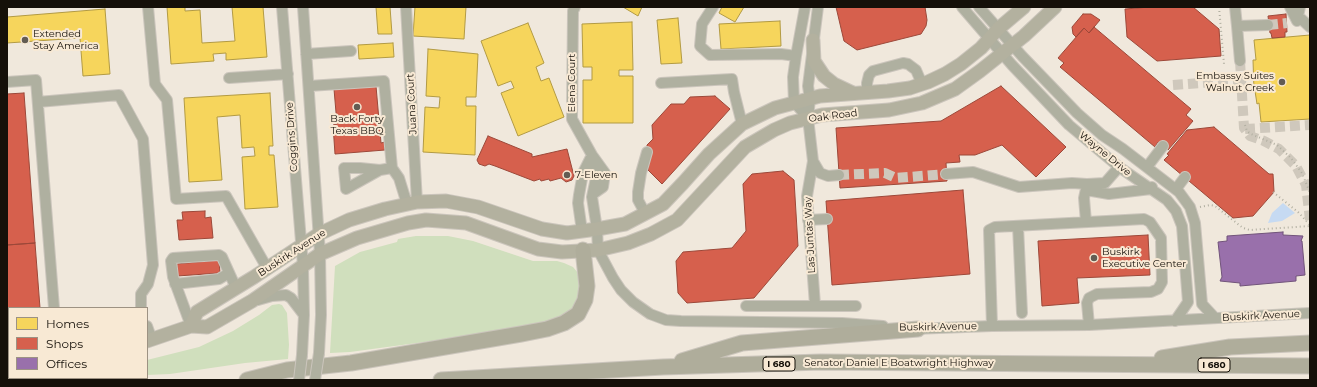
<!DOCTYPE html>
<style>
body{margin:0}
#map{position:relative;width:1317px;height:387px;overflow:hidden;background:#f0e8dc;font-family:Montserrat,sans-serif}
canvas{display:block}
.frame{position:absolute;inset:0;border:8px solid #151009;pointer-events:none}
.legend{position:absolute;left:8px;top:307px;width:140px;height:72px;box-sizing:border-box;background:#f8e9d4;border:1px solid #9d9283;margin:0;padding:5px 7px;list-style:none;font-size:12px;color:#151009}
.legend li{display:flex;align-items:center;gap:8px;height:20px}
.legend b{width:20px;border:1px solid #9d9283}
</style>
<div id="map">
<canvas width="1317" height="387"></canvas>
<div class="frame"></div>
<ul class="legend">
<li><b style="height:11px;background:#f6d55c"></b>Homes</li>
<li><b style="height:11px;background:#d6604d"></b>Shops</li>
<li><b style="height:11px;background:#9970ab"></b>Offices</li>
</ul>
</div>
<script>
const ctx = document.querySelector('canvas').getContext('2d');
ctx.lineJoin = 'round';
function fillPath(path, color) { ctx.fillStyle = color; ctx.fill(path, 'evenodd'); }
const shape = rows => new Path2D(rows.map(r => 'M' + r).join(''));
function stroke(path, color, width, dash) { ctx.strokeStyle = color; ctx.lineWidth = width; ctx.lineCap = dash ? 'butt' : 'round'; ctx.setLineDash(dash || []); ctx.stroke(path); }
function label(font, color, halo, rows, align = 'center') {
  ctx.font = font + ' Montserrat,sans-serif'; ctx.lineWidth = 4; ctx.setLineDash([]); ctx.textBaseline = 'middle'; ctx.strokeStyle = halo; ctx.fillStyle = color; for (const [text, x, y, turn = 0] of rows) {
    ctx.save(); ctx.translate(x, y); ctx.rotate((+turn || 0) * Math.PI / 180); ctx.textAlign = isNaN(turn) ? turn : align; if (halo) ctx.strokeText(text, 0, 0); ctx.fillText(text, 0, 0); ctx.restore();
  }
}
fillPath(shape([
 [416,236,448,236,473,241,533,261,557,261,564,263,573,267,579,274,581,282,577,298,572,309,559,318,521,329,350,352,330,353,335,266,360,252,397,242,398,239],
 [279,304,282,305,287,313,289,345,288,359,245,363,170,374,147,375,147,360,199,347,233,331,259,315,272,305]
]), '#d0dfbd');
fillPath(shape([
 [1283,203,1295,213,1282,221,1268,223,1272,213]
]), '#c6daf2');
const homes = shape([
 [167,7,185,7,185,11,200,10,202,43,235,41,232,7,263,7,267,57,226,60,226,53,213,54,214,61,171,64,167,7],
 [376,7,390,7,392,34,378,34,376,7],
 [415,7,466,7,464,39,413,36,415,7],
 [623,7,642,7,638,16,623,7],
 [722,7,744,7,735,22,719,13,722,7],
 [105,9,110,74,83,76,80,38,7,43,7,17,105,9],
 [678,18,682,63,661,64,657,20,678,18],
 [780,21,781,46,721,49,719,24,780,21],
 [632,22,633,70,619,70,619,76,633,76,633,123,583,123,583,80,592,80,592,67,583,67,582,24,632,22],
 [528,23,544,63,536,67,541,81,549,78,564,117,518,136,501,93,514,88,511,81,498,86,481,41,528,23],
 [1310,35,1310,119,1261,122,1259,103,1257,104,1255,91,1254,91,1253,60,1256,60,1254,40,1310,35],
 [393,43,394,57,359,59,358,45,393,43],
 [428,49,478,54,476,97,466,97,466,106,476,106,475,155,423,152,425,107,439,108,440,97,426,96,428,49],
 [270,93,273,146,269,146,269,155,274,155,278,207,245,209,242,157,255,156,254,147,242,148,240,115,217,117,222,180,189,182,184,98,270,93]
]);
fillPath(homes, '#f6d55c');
stroke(homes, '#b29a43', 1);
const shops = shape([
 [836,7,925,7,927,20,926,26,921,34,857,50,844,41,836,7],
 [1150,7,1193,7,1219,29,1221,56,1157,61,1127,37,1125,9,1150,7],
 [1083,14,1091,14,1100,20,1089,33,1084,28,1076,37,1073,34,1072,27,1083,14],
 [1286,14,1287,32,1285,32,1285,37,1272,38,1271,33,1270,33,1268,16,1286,14],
 [1094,27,1191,109,1186,115,1193,121,1168,150,1158,142,1155,147,1060,67,1064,63,1058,58,1084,28,1089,33,1094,27],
 [376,86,381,143,385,142,385,150,335,154,333,125,337,124,334,89,376,86],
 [1001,86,1066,147,1036,177,1002,145,975,155,959,155,960,162,946,163,947,181,840,188,836,128,941,121,1001,86],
 [24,93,35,243,7,245,7,94,24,93],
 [715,96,730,109,662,184,648,170,647,145,653,139,652,125,671,104,684,104,690,97,715,96],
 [1214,127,1269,174,1273,174,1274,192,1253,216,1233,218,1164,160,1169,155,1167,154,1187,130,1214,127],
 [488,136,532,154,532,157,567,149,574,176,572,180,566,182,561,178,550,181,549,179,541,181,540,179,534,181,495,166,489,164,485,166,479,164,477,160,488,136],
 [783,171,794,180,798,246,754,298,687,303,678,293,676,261,683,252,732,248,746,231,743,184,752,174,783,171],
 [963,190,970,274,832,285,826,201,963,190],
 [205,211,205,218,211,217,213,238,179,240,177,220,183,220,182,212,205,211],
 [1148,235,1150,275,1077,278,1079,303,1042,306,1038,241,1148,235],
 [35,243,40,308,9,308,9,345,7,346,7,245,35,243],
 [219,260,220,273,177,276,176,264,219,260]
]);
fillPath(shops, '#d6604d');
stroke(shops, '#9c4839', 1);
const offices = shape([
 [1283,232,1283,235,1303,236,1301,241,1302,241,1305,275,1296,276,1296,281,1240,286,1240,283,1220,281,1222,277,1218,242,1227,241,1227,236,1283,232]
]);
fillPath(offices, '#9970ab');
stroke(offices, '#71537a', 1);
stroke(shape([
 [1268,25,1287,23],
 [1240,61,1244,128,1250,136,1264,141,1279,149,1296,166,1306,185,1310,220],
 [1173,85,1241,80],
 [1245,129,1310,125],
 [839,175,885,173,896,178,946,174]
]), '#cfc8bc', 10, [10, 5]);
const minor = shape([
 [148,7,155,84,167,100,176,199,226,196,267,268],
 [282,7,303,266,304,315,302,355],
 [303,7,320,254,321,315,319,353],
 [406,7,417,202],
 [575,7,573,11,572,119,592,155,605,173,603,187,593,194],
 [713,7,702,24,700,46,710,55,781,54,796,56],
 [805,7,796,56,793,77,794,102,808,118],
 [962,7,1012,65,1069,125,1119,167,1167,200,1176,211,1182,226,1188,302,1175,321],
 [979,7,1022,56,1077,113,1102,135,1123,149,1179,192,1190,207,1195,223,1202,304,1215,318],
 [1235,7,1237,26,1268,25],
 [1290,7,1297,21],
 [1298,16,1310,27],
 [1297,21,1300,7],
 [1237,26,1240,61],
 [306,54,351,51],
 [229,78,288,74],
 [7,82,36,80,54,308],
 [661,83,732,79,734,92,742,124],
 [309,86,384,81,392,168,399,178,407,204],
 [867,93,867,83,869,75,873,71,903,63,908,64,916,70,922,84],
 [38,102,119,95,143,139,153,265,148,284,141,294,141,308],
 [813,161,820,173,828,176,839,175],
 [1147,167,1163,146],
 [380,170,346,189,344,168,360,168,380,170,392,168],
 [946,174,973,172,1019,187,1072,183,1087,184,1105,183,1119,167],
 [1176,189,1185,177],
 [1086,190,1109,194,1151,189,1152,187],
 [645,213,638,200,638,192,641,173,647,152],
 [808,220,827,219],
 [1086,222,1084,198,1087,184],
 [1018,226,1022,313],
 [582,231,578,203,579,195,583,173,592,155,597,173,592,197,597,229,598,250,613,278,621,290,633,302,650,314,666,320,681,321,842,323,883,326],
 [175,284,219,279,229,273],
 [258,300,272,296,286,295,291,298,304,315],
 [815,305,807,196,813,161,808,118,810,99,808,86,818,7],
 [746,306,856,306],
 [147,326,152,340],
 [191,326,173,277,171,261,173,258,219,255,222,257,236,288],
 [992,326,989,230,995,227,1144,219,1150,222,1161,238,1162,282,1158,289,1151,292,1097,294,1089,298,1087,303,1089,325],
 [912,329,992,326,1089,325,1310,313]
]);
const major = shape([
 [813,40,814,61,824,76,834,84,853,93],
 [191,326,197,312,236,288,254,277,319,234,349,220,385,209,417,202,446,201,478,207,542,229,567,233,597,229,625,224,663,204,683,183,709,154,742,124,775,108,820,96,888,91,910,88,928,82,945,74,961,64,981,48,998,29,1024,7],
 [147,341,191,326,207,327,252,301,320,254,357,238,408,223,426,220,466,223,538,249,562,252,598,250,628,243,651,234,677,220,745,147,774,130,790,123,822,115,889,110,922,103,955,89,980,71,1024,36,1055,7],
 [7,373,9,373]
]);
const highway = shape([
 [1162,358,1230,347,1310,343],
 [682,361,742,343,918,329],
 [247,380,287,370,351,363,521,334,547,329,564,323,578,314,585,300,587,286,583,250],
 [441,380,663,367,821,362,1310,366]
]);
stroke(minor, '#cbc5bc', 12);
stroke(major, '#cbc5bc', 15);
stroke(highway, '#cbc5bc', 17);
stroke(shape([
 [1219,7,1224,64],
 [1245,125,1247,131,1251,134,1277,145,1291,158,1302,173,1310,193],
 [1273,192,1298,212,1310,225],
 [1200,207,1210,205,1215,206,1243,228,1250,230,1310,226]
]), '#b1afa1', 2, [1, 3]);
stroke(minor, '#afb0a0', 10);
stroke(major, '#b3b19f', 13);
stroke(highway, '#afad9b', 15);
const minorBridge = shape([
 [299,380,302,355],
 [315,380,319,353]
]);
stroke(minorBridge, '#cbc5bc', 12, []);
stroke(minorBridge, '#afb0a0', 10);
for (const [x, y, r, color] of [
 [25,40,4,"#625c53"],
 [1282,82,4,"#625c53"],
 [357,107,4,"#625c53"],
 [567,175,4,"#625c53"],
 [1094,258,4,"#625c53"]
]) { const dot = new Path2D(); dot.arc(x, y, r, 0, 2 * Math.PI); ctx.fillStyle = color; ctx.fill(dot); stroke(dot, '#f8e9d4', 1.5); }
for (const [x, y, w] of [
 [779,364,32],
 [1214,365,32]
]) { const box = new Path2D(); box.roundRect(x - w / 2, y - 7, w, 14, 3); ctx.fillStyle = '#f8e9d4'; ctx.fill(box); stroke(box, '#151009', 1); }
label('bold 9px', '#151009', null, [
 ["I 680",779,364],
 ["I 680",1214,365]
]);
label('10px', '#151009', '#f8e9d4', [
 ["Extended",33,34],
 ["Stay America",33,46],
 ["Embassy Suites",1274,76,"right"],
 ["Walnut Creek",1274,88,"right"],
 ["Back Forty",357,119,"center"],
 ["Texas BBQ",357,131,"center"],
 ["7-Eleven",575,175],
 ["Buskirk",1102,252],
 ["Executive Center",1102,264]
], 'left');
label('10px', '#151009', '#f8e9d4', [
 ["Elena Court",572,83,-90],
 ["Juana Court",412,104,-93],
 ["Oak Road",833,116,-7],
 ["Coggins Drive",292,137,-94],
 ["Wayne Drive",1105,154,39],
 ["Las Juntas Way",810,235,-93],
 ["Buskirk Avenue",292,253,-33],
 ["Buskirk Avenue",1261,316,-3],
 ["Buskirk Avenue",938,327,-1],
 ["Senator Daniel E Boatwright Highway",899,363]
]);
</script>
